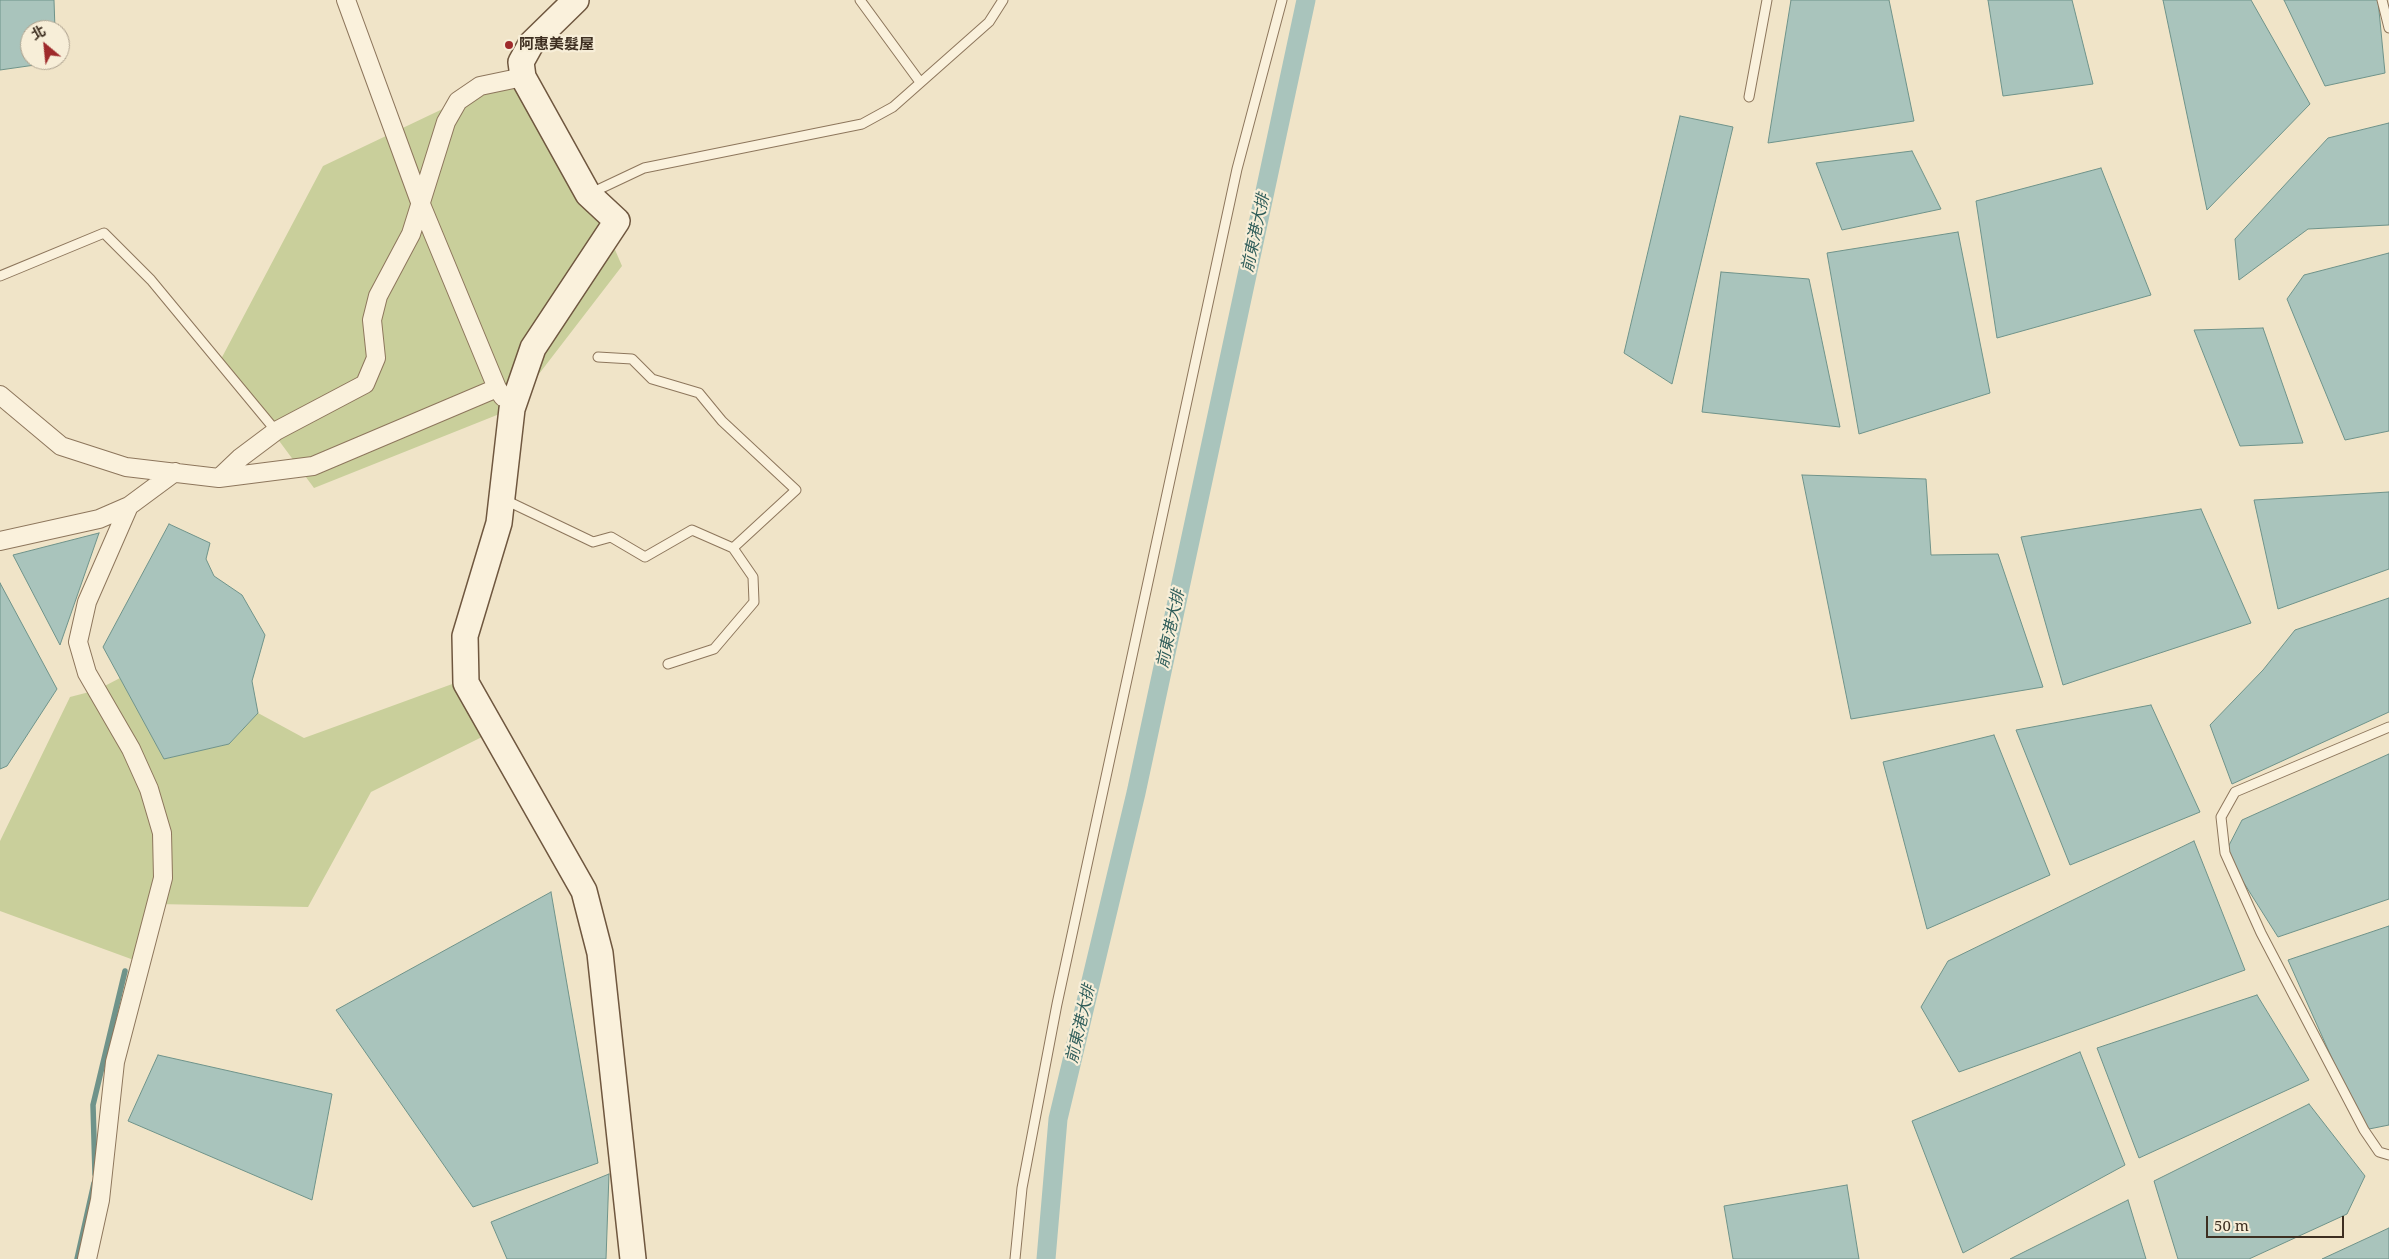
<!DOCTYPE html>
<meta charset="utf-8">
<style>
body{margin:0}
#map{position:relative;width:2389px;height:1259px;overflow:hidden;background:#f0e4c8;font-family:"Noto Serif","Noto Sans TC",serif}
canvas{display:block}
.north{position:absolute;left:20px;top:20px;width:50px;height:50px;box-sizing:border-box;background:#f7eed8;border:1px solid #ada18e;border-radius:50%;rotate:332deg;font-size:14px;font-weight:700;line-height:20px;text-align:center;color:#3d2e20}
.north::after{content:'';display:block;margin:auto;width:18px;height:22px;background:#9e2a2b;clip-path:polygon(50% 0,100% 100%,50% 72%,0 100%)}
.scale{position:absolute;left:2206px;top:1216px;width:138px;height:22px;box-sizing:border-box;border:2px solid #3d2e20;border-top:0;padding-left:6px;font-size:15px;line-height:18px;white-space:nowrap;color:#3d2e20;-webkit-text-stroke:4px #f7eed8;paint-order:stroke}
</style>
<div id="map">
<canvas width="2389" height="1259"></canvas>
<div class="north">北</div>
<div class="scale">50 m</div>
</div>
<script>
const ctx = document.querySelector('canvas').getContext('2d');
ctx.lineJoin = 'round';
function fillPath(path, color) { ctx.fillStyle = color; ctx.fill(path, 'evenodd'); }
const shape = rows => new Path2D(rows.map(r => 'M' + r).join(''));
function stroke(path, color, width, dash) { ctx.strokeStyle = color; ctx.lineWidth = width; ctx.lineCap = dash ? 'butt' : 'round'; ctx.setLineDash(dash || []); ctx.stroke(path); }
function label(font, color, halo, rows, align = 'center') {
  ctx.font = font + ' "Noto Serif","Noto Sans TC",serif'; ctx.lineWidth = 4.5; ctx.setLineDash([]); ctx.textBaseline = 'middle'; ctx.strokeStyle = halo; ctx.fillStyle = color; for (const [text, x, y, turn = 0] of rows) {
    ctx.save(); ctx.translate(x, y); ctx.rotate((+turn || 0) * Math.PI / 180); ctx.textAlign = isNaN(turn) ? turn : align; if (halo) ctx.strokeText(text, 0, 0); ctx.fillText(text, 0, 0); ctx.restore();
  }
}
fillPath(shape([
 [516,74,607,231,622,266,512,409,314,488,220,361,323,166],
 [120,678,164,759,229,744,258,713,304,738,466,679,484,736,371,792,308,907,157,904,142,963,0,911,0,841,70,697,97,690]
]), '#c9cf9b');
const water = shape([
 [0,0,54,0,55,30,30,30,30,60,56,60,56,62,0,70,0,0],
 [1791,0,1889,0,1914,121,1768,143,1791,0],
 [1988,0,2072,0,2093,84,2003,96,1988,0],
 [2163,0,2251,0,2310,104,2207,210,2163,0],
 [2284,0,2378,0,2385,73,2325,86,2284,0],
 [1680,116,1733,127,1672,384,1624,353,1680,116],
 [2389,123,2389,225,2308,229,2239,280,2235,239,2328,138,2389,123],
 [1912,151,1941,209,1842,230,1816,163,1912,151],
 [2101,168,2151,295,1997,338,1976,201,2101,168],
 [1958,232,1990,393,1859,434,1827,253,1958,232],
 [2389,253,2389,431,2345,440,2287,299,2304,275,2389,253],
 [1721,272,1809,279,1840,427,1702,412,1721,272],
 [2263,328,2303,443,2240,446,2194,330,2263,328],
 [1802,475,1926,479,1931,555,1998,554,2043,687,1851,719,1802,475],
 [2389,492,2389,569,2278,609,2254,500,2389,492],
 [2201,509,2251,623,2063,685,2021,537,2201,509],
 [169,524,210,543,206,559,214,576,242,595,265,635,252,681,258,713,229,744,164,759,103,647,169,524],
 [99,533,60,645,13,555,99,533],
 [0,583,57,689,7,766,0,769,0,583],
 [2389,598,2389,712,2232,784,2210,725,2263,670,2295,630,2389,598],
 [2151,705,2200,812,2070,865,2016,730,2151,705],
 [1994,735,2050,875,1927,929,1883,762,1994,735],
 [2389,754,2389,899,2278,937,2225,853,2242,820,2389,754],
 [2194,841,2245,970,1959,1072,1921,1007,1948,961,2194,841],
 [551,892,598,1163,473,1207,336,1010,551,892],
 [2389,926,2389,1125,2364,1130,2288,960,2389,926],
 [2257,995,2309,1080,2139,1158,2097,1048,2257,995],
 [2080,1052,2125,1165,1963,1253,1912,1121,2080,1052],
 [158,1055,332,1094,312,1200,128,1121,158,1055],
 [2309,1104,2365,1176,2347,1214,2249,1259,2178,1259,2154,1181,2309,1104],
 [609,1174,606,1259,507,1259,491,1222,609,1174],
 [1847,1185,1859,1259,1733,1259,1724,1206,1847,1185],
 [2128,1200,2146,1259,2010,1259,2128,1200],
 [2389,1228,2389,1259,2322,1259,2389,1228]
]);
fillPath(water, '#a9c4bc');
stroke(water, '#6f938a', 1);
stroke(shape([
 [95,1174,93,1105,125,971],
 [77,1259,94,1183]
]), '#6f938a', 5.5);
stroke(shape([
 [1046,1259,1058,1119,1136,793,1306,0]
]), '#a9c4bc', 19);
const lane = shape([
 [860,0,920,82],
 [2382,0,2389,28],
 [1749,97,1767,0],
 [591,193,644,168,862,124,893,107,989,22,1003,0],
 [0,276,104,233,151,280,276,431],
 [598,357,632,359,652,379,699,393,722,421,796,490,733,548,753,577,754,602,714,649,668,664],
 [503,499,593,542,611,537,645,557,692,530,733,548],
 [2389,727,2235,792,2221,817,2225,853,2261,933,2364,1130,2379,1152,2389,1155],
 [1015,1259,1022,1188,1057,1004,1237,169,1282,0]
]);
const street = shape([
 [346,0,420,202,497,388,503,397],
 [0,395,61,446,126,467,219,478,313,466,497,388],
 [219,478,240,458,276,431,365,384,376,358,372,320,378,296,411,234,446,122,458,101,480,86,523,77],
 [0,541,99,519,129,506,175,472],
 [87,1259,100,1200,115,1062,163,878,162,833,149,789,131,749,87,673,78,642,87,602,129,506]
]);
const secondary = shape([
 [576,0,531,44,521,62,523,77,588,194,617,221,533,348,512,409,499,523,465,636,466,683,584,891,600,953,633,1259]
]);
stroke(lane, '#8d765c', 11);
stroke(street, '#8d765c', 20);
stroke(secondary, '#6f573f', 28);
stroke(lane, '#faf1dc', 9);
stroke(street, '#faf1dc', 18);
stroke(secondary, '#faf1dc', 25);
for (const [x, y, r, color] of [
 [509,45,5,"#9e2a2b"]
]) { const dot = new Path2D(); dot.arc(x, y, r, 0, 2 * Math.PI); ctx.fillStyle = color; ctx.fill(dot); stroke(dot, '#f7eed8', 2); }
label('bold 15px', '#3d2e20', '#f7eed8', [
 ["阿惠美髮屋",519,45]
], 'left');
label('italic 16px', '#2f5d5a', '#f7eed8', [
 ["前東港大排",1256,233,-78],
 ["前東港大排",1171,629,-78],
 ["前東港大排",1081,1024,-77]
]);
</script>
